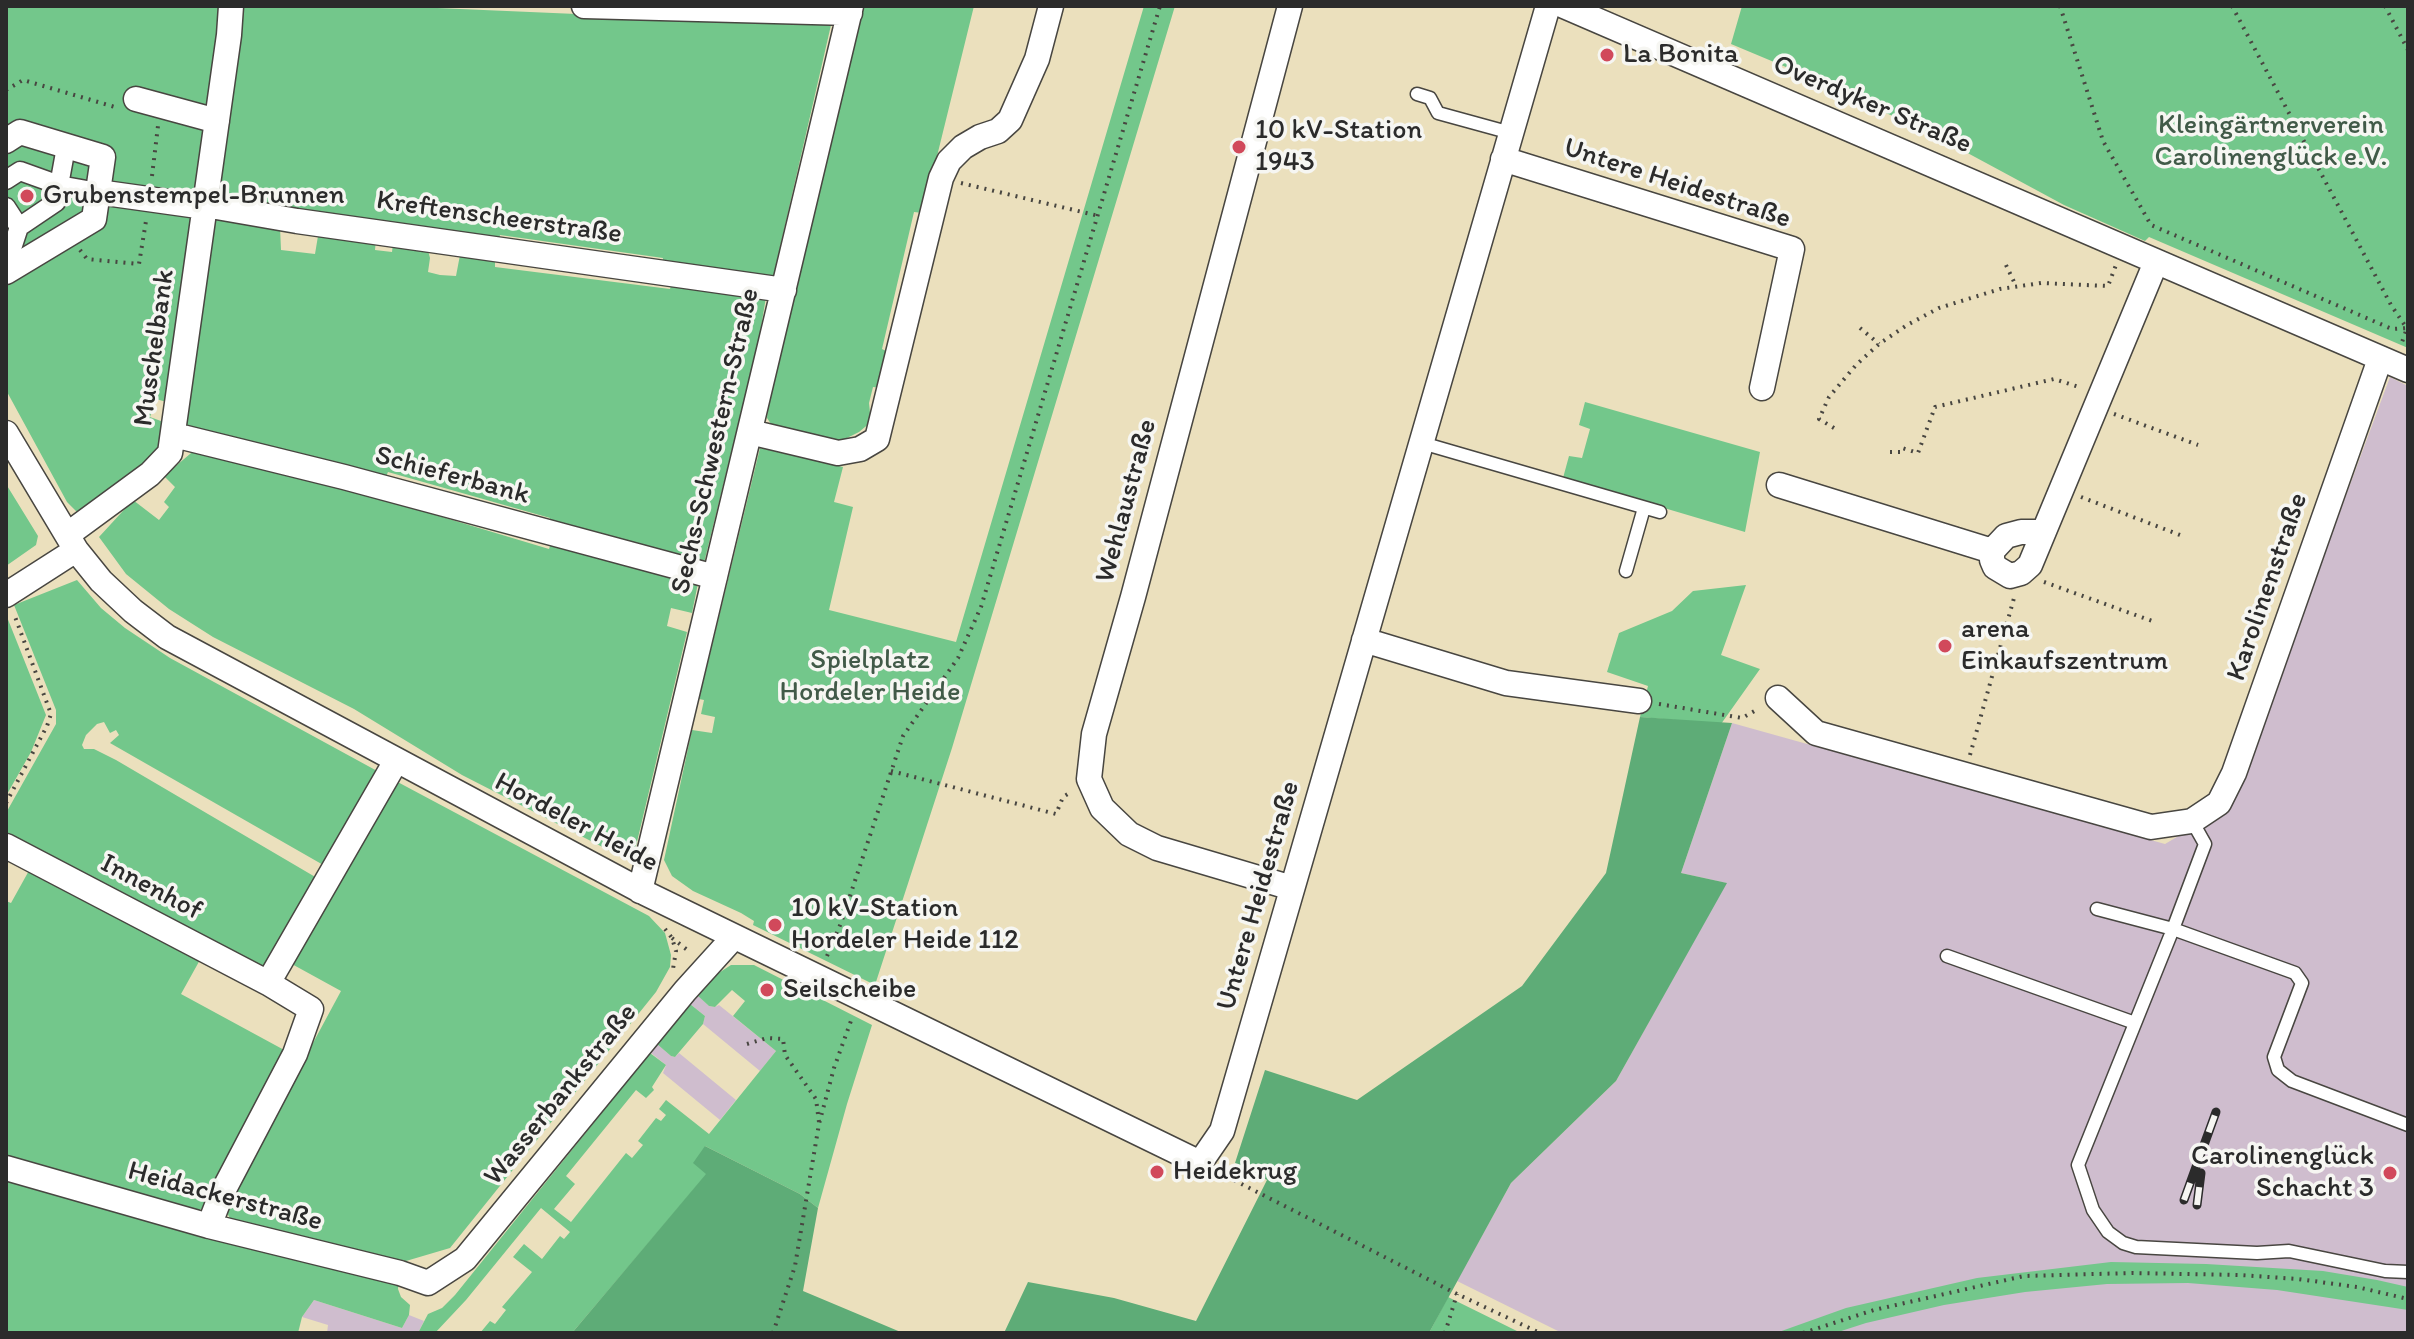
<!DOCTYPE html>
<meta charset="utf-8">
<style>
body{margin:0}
#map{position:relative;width:2414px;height:1339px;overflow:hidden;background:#ebe0bd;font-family:Itim,sans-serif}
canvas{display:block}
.frame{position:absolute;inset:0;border:8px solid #2b2b2b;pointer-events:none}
</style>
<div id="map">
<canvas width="2414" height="1339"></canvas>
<div class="frame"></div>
</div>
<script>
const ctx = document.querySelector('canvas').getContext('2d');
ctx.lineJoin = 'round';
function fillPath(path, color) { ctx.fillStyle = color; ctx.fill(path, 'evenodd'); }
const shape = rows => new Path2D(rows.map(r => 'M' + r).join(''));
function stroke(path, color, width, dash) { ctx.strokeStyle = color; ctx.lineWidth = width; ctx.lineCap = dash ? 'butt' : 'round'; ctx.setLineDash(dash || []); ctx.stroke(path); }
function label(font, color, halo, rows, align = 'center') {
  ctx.font = font + ' Itim,sans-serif'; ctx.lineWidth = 7; ctx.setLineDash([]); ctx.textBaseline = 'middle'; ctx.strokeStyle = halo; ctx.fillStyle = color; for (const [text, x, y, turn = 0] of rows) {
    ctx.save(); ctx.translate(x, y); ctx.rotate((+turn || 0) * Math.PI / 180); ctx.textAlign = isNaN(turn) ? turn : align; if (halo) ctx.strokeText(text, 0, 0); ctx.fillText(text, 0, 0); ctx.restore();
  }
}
fillPath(shape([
 [2390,377,2408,386,2408,1333,1562,1333,1457,1281,1511,1183,1616,1081,1726,883,1681,873,1732,723,2165,844,2231,805],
 [689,987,709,1006,715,1007,719,1005,776,1051,760,1071,703,1024,705,1016,690,1004],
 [648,1036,671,1056,675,1057,679,1053,736,1100,720,1120,663,1073,666,1065,641,1045],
 [314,1300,402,1328,409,1315,424,1321,418,1333,327,1333,328,1325,302,1317]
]), '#cfbdce');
fillPath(shape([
 [6,6,224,6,212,111,141,88,136,99,208,128,170,403,156,399,150,417,169,424,162,453,82,517,67,502,6,390],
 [238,6,391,6,831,25,772,282,662,266,663,258,500,235,498,243,215,199],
 [864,6,974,6,923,213,914,212,882,349,890,353,882,388,873,387,869,403,871,422,859,432,843,440,832,440,773,427,767,418,768,405],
 [1144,6,1175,6,952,748,875,985,753,925,754,921,741,913,693,891,672,876,664,860,692,730,712,733,715,717,701,714,704,700,699,699,760,448,843,467,834,502,853,507,829,610,956,642],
 [1742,6,2408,6,2408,348,2149,237,2145,241,2064,205,1949,143,1817,80,1731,44],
 [210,217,280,227,281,250,315,254,319,230,376,239,375,250,392,252,393,243,427,247,430,258,428,272,440,275,456,276,460,255,495,259,495,267,670,289,672,282,766,297,759,339,703,567,550,526,550,518,388,472,384,481,186,425,183,421],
 [1585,402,1760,452,1745,532,1563,478,1569,456,1582,458,1590,429,1579,425],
 [197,448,319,480,549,549,552,540,698,583,692,613,671,608,667,626,687,632,636,846,624,858,462,775,354,709,213,637,169,609,126,574,99,537,133,500,159,520,169,507,164,502,175,487,164,476],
 [6,484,38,536,36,545,6,566],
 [77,580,101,608,125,628,170,658,379,772,325,866,110,743,119,735,116,730,110,733,104,722,97,724,86,735,82,745,84,749,94,749,116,760,317,878,267,970,6,837,6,813,56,724,56,710,14,605],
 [1746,585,1721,655,1760,669,1721,724,1640,717,1648,686,1607,672,1619,633,1672,611,1693,591],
 [7,617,46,715,31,752,6,796],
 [392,779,649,916,665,933,671,955,670,967,656,992,450,1248,406,1261,341,1248,231,1220,224,1208,341,991,290,963],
 [31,867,201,958,181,994,286,1051,203,1208,197,1211,6,1156,6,901,11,903],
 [731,965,754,965,872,1025,847,1104,818,1208,800,1194,705,1146,707,1174,572,1333,480,1333,490,1321,495,1324,506,1310,502,1307,532,1272,513,1257,524,1244,542,1259,560,1236,564,1239,570,1232,541,1208,466,1300,435,1333,418,1333,428,1314,442,1308,455,1295,650,1053,666,1065,652,1087,654,1090,646,1098,636,1090,566,1176,575,1184,554,1209,571,1222,626,1153,632,1158,643,1145,638,1141,656,1118,661,1121,666,1115,659,1109,666,1100,709,1134,776,1051,733,1016,745,1001,732,990,715,1007,709,1006,697,995,714,976],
 [690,1004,705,1016,703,1024,675,1057,671,1056,657,1044],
 [6,1176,74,1200,399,1279,398,1289,401,1297,410,1305,409,1315,402,1328,314,1300,302,1317,298,1333,6,1332],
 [2111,1262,2206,1264,2323,1271,2377,1280,2408,1287,2408,1310,2277,1290,2188,1283,2107,1284,2025,1292,1944,1305,1866,1323,1835,1333,1776,1333,1846,1308,1977,1278],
 [1448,1297,1521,1333,1429,1333]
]), '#73c78b');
fillPath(shape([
 [1640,717,1732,723,1681,873,1727,883,1616,1081,1511,1183,1429,1333,1004,1333,1028,1282,1114,1298,1196,1321,1267,1180,1235,1163,1265,1070,1357,1100,1522,986,1606,873],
 [705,1146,800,1194,818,1208,803,1291,903,1333,572,1333,706,1174,693,1163]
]), '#5eac77');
const service = shape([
 [1417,94,1430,98,1438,113,1511,133],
 [1422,443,1660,512],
 [1626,571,1644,508],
 [2192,821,2205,844,2173,929,2295,973,2302,983,2274,1057,2278,1070,2292,1081,2408,1125],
 [2097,909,2173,929,2078,1165,2093,1210,2108,1232,2123,1243,2136,1247,2257,1253,2289,1251,2385,1271,2408,1272],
 [1947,956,2135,1023]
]);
const pedestrian = shape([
 [6,180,20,171,59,185,98,192],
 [6,207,19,227,56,202,66,147],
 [6,267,19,227]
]);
const minor = shape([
 [584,6,850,13],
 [1290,6,1133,597,1094,734,1089,779,1102,808,1129,834,1157,848,1292,888],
 [1564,6,2408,370],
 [136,99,217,121],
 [6,141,20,132,103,157,94,219,6,272],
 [1503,159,1792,249,1762,388],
 [98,192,205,207],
 [205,205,297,221,784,290],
 [750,432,838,453,860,449,877,439,941,178,949,161,963,147,980,137,998,131,1010,120,1037,59,1051,6],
 [6,433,76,550,101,581,133,611,167,637,645,893,1200,1163,1222,1131,1548,6],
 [174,435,344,477,715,577],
 [1779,485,1992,551],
 [2043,532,2021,532,2006,536,1992,551,1992,560,1995,567,2010,576,2021,573,2030,565,2156,262],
 [67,535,150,474,170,453,229,35,231,6],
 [6,595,76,550],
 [1364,640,1506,683,1639,701],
 [1778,698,1816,733,2151,827,2192,821,2219,803,2234,773,2380,359],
 [6,846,268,983],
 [640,891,851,6],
 [6,1168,209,1226,400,1273,428,1283,465,1259,685,991,733,938],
 [209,1226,221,1195,295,1054,311,1009,268,983,396,761]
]);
stroke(service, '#484641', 15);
stroke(pedestrian, '#484641', 21);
stroke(minor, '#484641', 27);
stroke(shape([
 [2060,6,2103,141,2151,225,2392,329,2407,328,2401,345],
 [2232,6,2391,305,2406,327],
 [2385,6,2408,50],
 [6,90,23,80,115,107],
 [152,176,158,126],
 [961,183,1099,216],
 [80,250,87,259,139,264,146,221],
 [2006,265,2016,286],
 [1860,328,1879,344],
 [2114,414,2198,445],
 [1834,428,1819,419,1829,397,1856,365,1879,344,1907,325,1939,308,2000,289,2041,283,2108,286,2116,265],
 [1890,452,1900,452,1902,448,1918,453,1935,407,2054,379,2079,387],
 [2081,497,2180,535],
 [2044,582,2155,622],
 [1659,704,1742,718,1758,709],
 [1970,755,2014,598],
 [891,771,1056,814,1063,797,1071,792],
 [6,803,47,726,51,714,14,614],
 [665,929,672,938,676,951,673,969],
 [672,938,690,952],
 [827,956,841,923,903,736,958,658,981,607,1160,6],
 [747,1044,767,1038,783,1039,785,1055,816,1099,819,1122],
 [1220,1173,1457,1294,1540,1333],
 [773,1333,795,1266,819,1124,834,1068,852,1018],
 [1445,1333,1457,1294],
 [1803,1333,1874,1310,2024,1276,2132,1273,2240,1275,2298,1279,2357,1287,2408,1299]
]), '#484641', 4, [2, 6]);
stroke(service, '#fff', 12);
stroke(pedestrian, '#fff', 18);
stroke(minor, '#fff', 24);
const rail = shape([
 [2184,1200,2216,1112],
 [2197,1205,2201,1173]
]);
stroke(rail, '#2b2b2b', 9);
stroke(rail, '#f6f6f2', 6, [18]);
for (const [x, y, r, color] of [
 [1607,55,8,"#d1495b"],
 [1239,147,8,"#d1495b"],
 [27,196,8,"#d1495b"],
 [1945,646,8,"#d1495b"],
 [775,925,8,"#d1495b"],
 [767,990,8,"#d1495b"],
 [1157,1172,8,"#d1495b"],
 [2390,1173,8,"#d1495b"]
]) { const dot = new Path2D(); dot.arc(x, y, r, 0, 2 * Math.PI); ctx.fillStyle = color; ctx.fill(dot); stroke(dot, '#f6f6f2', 3); }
label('28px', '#2b2b2b', '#f6f6f2', [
 ["La Bonita",1623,55],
 ["10 kV-Station",1255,131],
 ["1943",1255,163],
 ["Grubenstempel-Brunnen",43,196],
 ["arena",1961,630],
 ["Einkaufszentrum",1961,662],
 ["10 kV-Station",791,909],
 ["Hordeler Heide 112",791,941],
 ["Seilscheibe",783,990],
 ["Carolinenglück",2374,1157,"right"],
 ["Schacht 3",2374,1189,"right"],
 ["Heidekrug",1173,1172]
], 'left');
label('28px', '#2b2b2b', '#f6f6f2', [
 ["Overdyker Straße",1872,105,23],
 ["Untere Heidestraße",1677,184,18],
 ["Kreftenscheerstraße",499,218,8],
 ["Muschelbank",155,348,-82],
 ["Sechs-Schwestern-Straße",716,441,-77],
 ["Schieferbank",452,476,15],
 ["Wehlaustraße",1127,501,-75],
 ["Karolinenstraße",2268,587,-71],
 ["Hordeler Heide",576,823,28],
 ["Innenhof",151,888,28],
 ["Untere Heidestraße",1259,896,-74],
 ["Wasserbankstraße",561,1095,-51],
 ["Heidackerstraße",225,1197,15]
]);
label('28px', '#415a48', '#f6f6f2', [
 ["Kleingärtnerverein",2271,126],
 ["Carolinenglück e.V.",2271,158],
 ["Spielplatz",870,661],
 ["Hordeler Heide",870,693]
]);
</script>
